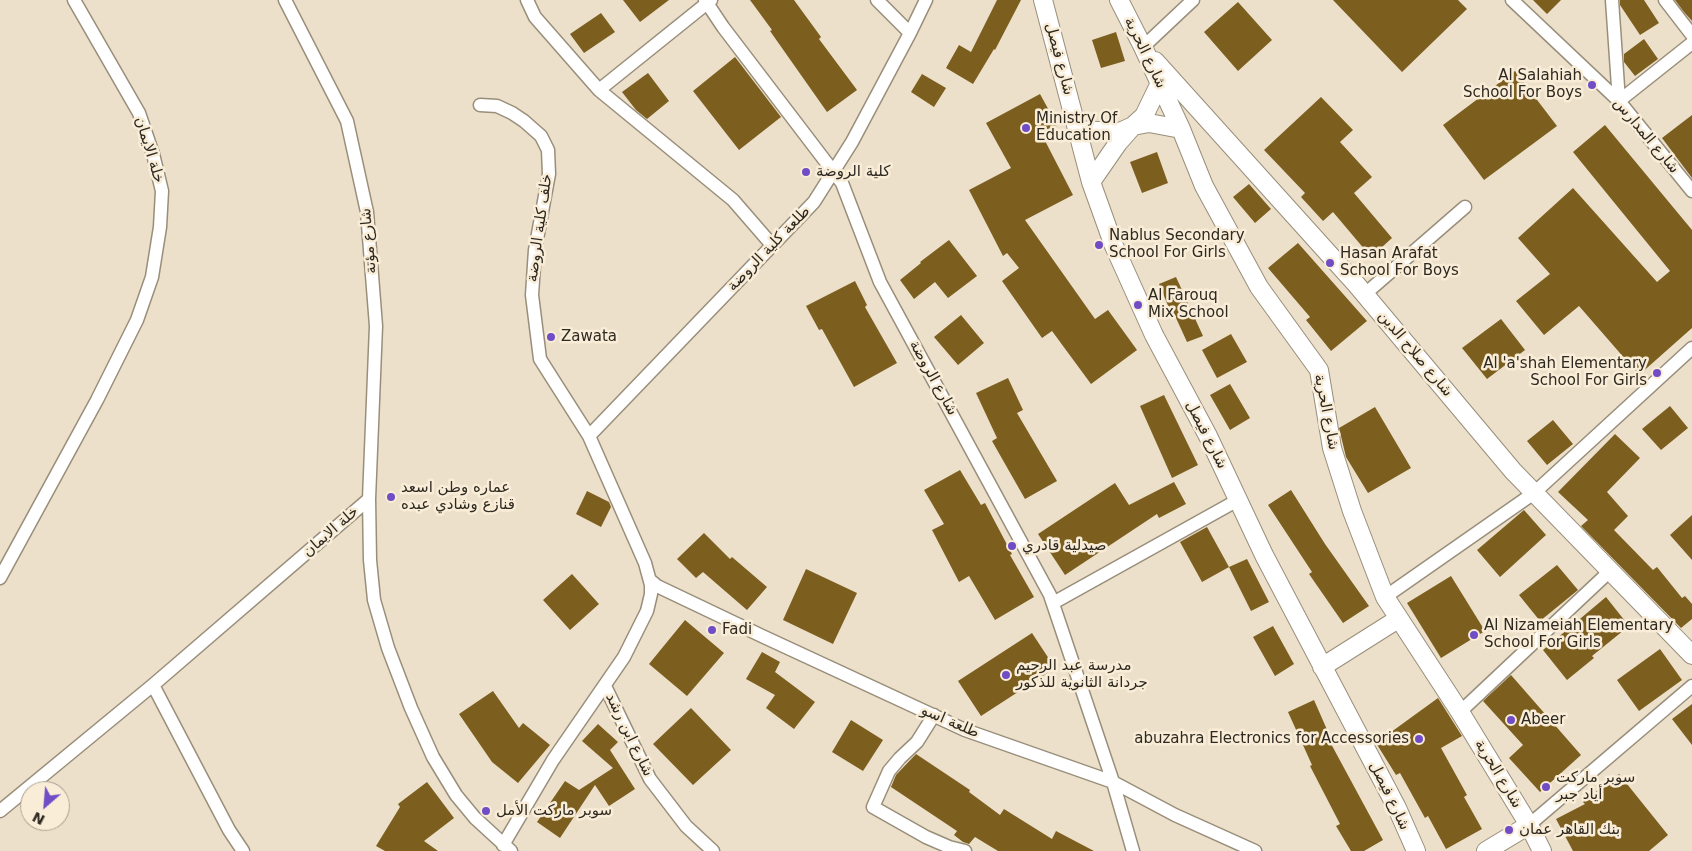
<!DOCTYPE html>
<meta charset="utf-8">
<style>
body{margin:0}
#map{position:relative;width:1692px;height:851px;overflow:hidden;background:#ece0cb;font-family:"DejaVu Sans",sans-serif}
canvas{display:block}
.north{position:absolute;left:20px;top:781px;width:50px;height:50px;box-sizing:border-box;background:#f9edd8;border:1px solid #a89f8f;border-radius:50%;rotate:207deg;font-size:14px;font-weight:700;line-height:20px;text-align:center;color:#2e2921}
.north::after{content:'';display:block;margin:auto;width:18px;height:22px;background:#704cc5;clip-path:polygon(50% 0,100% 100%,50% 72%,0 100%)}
</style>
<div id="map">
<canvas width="1692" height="851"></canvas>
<div class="north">N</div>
</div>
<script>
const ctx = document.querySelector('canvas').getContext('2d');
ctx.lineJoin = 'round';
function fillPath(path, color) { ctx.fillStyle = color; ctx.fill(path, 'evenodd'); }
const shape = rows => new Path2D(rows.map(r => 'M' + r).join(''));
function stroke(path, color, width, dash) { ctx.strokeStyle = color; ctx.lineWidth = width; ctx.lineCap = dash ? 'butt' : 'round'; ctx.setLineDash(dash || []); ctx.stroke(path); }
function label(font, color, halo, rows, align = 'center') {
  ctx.font = font + ' "DejaVu Sans","Noto Naskh Arabic",sans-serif'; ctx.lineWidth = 5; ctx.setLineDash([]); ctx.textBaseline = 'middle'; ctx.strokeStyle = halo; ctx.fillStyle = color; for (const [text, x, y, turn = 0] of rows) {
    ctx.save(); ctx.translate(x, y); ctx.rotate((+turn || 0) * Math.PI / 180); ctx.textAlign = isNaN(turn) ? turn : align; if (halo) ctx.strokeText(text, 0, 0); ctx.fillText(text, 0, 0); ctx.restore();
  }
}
fillPath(shape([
 [623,0,669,0,640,22],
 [750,0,794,0,821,37,819,39,857,90,827,112,770,31,772,30],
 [997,0,1021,0,995,50,994,49,973,84,946,68,959,45,971,52],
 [1333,0,1458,0,1467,9,1402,72],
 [1533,0,1561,0,1547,14],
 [1620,0,1644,0,1659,23,1640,35,1620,5],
 [1675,0,1692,0,1692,21,1684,12],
 [1238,2,1272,40,1238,71,1204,32],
 [601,13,615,32,584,53,570,34],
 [1116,32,1125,61,1101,68,1092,40],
 [1644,39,1658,59,1635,76,1624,62,1624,54],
 [735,57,781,117,739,150,693,91],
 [1515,71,1557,126,1484,180,1443,125],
 [648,73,669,101,647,119,636,110,622,92],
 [922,74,946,88,934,107,911,92],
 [1040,94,1057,125,1041,133,1073,195,1025,220,1095,319,1108,310,1137,350,1091,384,1052,331,1042,338,1002,281,1019,268,1007,253,1003,256,969,190,1011,168,986,123],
 [1321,97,1353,130,1340,142,1372,177,1354,193,1392,238,1371,257,1333,212,1323,221,1301,197,1305,193,1264,150],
 [1692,115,1692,178,1662,138],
 [1605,125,1692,230,1692,328,1639,375,1579,306,1544,335,1516,301,1550,274,1518,238,1573,188,1657,282,1670,271,1573,152],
 [1157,152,1168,183,1142,193,1130,162],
 [1249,184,1271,209,1255,223,1233,197],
 [949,240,977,276,948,298,935,282,914,299,900,280,921,263,920,262],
 [1298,243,1367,321,1331,351,1306,320,1310,317,1268,268],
 [1176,277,1203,336,1187,342,1171,307,1169,308,1159,284],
 [855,281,867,305,865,307,897,363,854,387,822,329,819,330,806,306],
 [961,315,984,343,958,365,934,337],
 [1501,319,1525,350,1487,379,1462,348],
 [1231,334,1247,362,1217,378,1202,350],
 [1008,378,1023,410,1017,413,1057,481,1025,499,992,441,997,438,976,393],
 [1230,384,1250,418,1230,430,1210,395],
 [1164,395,1198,465,1172,478,1140,406],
 [1670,406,1688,428,1661,450,1642,429],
 [1375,407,1411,468,1368,493,1346,457,1339,428],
 [1553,420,1573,444,1547,465,1527,441],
 [1615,434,1640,458,1607,492,1628,516,1614,530,1653,570,1657,567,1682,598,1685,596,1692,604,1692,619,1681,628,1581,526,1588,520,1558,492],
 [960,470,981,505,985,503,1012,554,1010,555,1034,597,995,620,969,576,959,582,932,530,944,524,924,490],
 [1174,482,1186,504,1159,518,1157,514,1065,575,1038,534,1115,483,1129,505],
 [1291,490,1325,544,1369,606,1343,623,1309,574,1312,572,1268,505],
 [587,491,609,502,611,507,601,527,576,514],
 [1524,510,1546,535,1500,577,1477,550],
 [1692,515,1692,560,1670,535],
 [1207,527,1229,567,1202,582,1180,542],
 [704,533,730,559,732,557,767,587,747,610,703,572,696,578,677,559],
 [1247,559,1269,602,1251,611,1229,567],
 [1557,565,1578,590,1540,621,1519,595],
 [806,569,857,593,833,644,783,620],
 [572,574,599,604,570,630,543,600],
 [1451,576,1485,631,1441,658,1407,603],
 [1606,597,1629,626,1592,656,1594,658,1567,680,1543,650],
 [685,620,724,653,687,696,649,664],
 [1273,626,1294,664,1275,676,1253,637],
 [1032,633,1055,668,981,716,958,681],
 [1660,649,1682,680,1639,711,1617,680],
 [762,652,780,662,775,672,815,702,794,729,766,708,775,695,746,679],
 [1511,675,1581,755,1540,792,1509,758,1523,745,1483,701],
 [493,691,519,728,523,723,550,745,518,783,492,762,459,714],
 [1438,698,1462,736,1441,748,1467,795,1464,797,1482,829,1446,849,1428,816,1425,818,1400,773,1396,775,1376,743],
 [1314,700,1332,741,1330,742,1383,840,1364,851,1351,851,1336,826,1340,824,1310,766,1312,765,1288,712],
 [1692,704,1692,745,1672,719],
 [691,708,731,750,693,785,653,744],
 [851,720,883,740,863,771,832,752],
 [598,724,618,742,610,750,635,789,609,806,595,785,560,838,537,822,565,781,579,790,613,768,582,741],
 [916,754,970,790,969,792,1000,815,1004,809,1052,839,1056,831,1094,851,998,851,975,837,969,844,963,842,954,835,957,831,891,787,896,775],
 [1619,774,1668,835,1649,851,1573,851,1556,819,1585,804,1583,802],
 [427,782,454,818,424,841,438,851,385,851,376,846,400,807,398,804]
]), '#7c5e1e');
const street = shape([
 [285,0,347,121,367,212,376,326,369,499,370,560,374,600,388,648,411,708,433,757,456,795,475,818,511,851],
 [527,0,535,17,599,90,733,200,772,245],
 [705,0,723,27,842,183,880,282,1050,595,1113,782,1133,851],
 [877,0,910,33],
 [1512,0,1619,101,1692,191],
 [1612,0,1619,101],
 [1665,0,1692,35],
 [1143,47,1193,0],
 [599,90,711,0],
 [1619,101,1692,43],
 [480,105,497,106,512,113,524,121,541,136,548,150,549,174,535,250,532,295,540,359,589,436,645,563,651,585,651,594,647,611,624,657,553,760,503,845],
 [1365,294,1465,207],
 [589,436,814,202,852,142,910,33,926,0],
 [0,578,97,400,137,320,152,277,160,227,162,191,153,154,139,113,74,0],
 [650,580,657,586,762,636,965,730,1113,782,1175,815,1255,851],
 [1385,597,1534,493,1692,348],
 [1053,603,1238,500],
 [153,685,229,830,243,851],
 [605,686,650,779,686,826,713,851],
 [1460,712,1610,571],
 [934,715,917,742,900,758,889,771,873,807,926,837,949,847,965,851],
 [0,811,153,685,369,499],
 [1529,825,1692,686]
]);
const secondary = shape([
 [1043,0,1091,182,1114,246,1154,335,1208,436,1264,555,1397,808,1416,851],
 [1119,0,1143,47,1181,129,1204,186,1259,287,1319,370,1332,448,1352,511,1385,597,1460,712,1529,825,1542,851],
 [1155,61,1356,284,1513,471,1692,655],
 [1077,130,1120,132,1133,126,1144,116,1160,83],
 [1091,182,1118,143,1133,126,1149,123,1181,129],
 [1322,667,1398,619],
 [1486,851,1529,825]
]);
stroke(street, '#998e7a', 15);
stroke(secondary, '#998e7a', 20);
stroke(street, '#fff', 12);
stroke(secondary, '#fff', 18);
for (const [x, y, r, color] of [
 [1592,85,5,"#704cc5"],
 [1026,128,5,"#704cc5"],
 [806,172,5,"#704cc5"],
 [1099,245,5,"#704cc5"],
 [1330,263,5,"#704cc5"],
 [1138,305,5,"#704cc5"],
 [551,337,5,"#704cc5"],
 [1657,373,5,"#704cc5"],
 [391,497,5,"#704cc5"],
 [1012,546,5,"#704cc5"],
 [712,630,5,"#704cc5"],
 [1474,635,5,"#704cc5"],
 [1006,675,5,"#704cc5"],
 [1511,720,5,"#704cc5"],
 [1419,739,5,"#704cc5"],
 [1546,787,5,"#704cc5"],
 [486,811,5,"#704cc5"],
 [1509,830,5,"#704cc5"]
]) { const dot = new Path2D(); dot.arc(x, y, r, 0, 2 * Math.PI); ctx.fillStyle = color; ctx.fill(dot); stroke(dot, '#f9edd8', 2); }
label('15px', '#2e2921', '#f9edd8', [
 ["شارع الحرية",1145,53,64],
 ["شارع فيصل",1059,59,75],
 ["شارع المدارس",1646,136,50],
 ["خلة الايمان",149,150,73],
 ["خلف كلية الروضة",540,228,-82],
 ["شارع مؤتة",369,241,-95],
 ["طلعة كلية الروضة",769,249,-46],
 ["شارع صلاح الدين",1415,354,50],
 ["شارع الروضة",933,378,61],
 ["شارع الحرية",1326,412,79],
 ["شارع فيصل",1206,435,63],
 ["خلة الايمان",331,532,-41],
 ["طلعة اسو",950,722,23],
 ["شارع ابن رشد",629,735,64],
 ["شارع الحرية",1498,774,59],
 ["شارع فيصل",1389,796,64]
]);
label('15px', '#2e2921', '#f9edd8', [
 ["Al Salahiah",1582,76,"right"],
 ["School For Boys",1582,93,"right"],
 ["Ministry Of",1036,119],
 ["Education",1036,136],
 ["كلية الروضة",816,172],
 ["Nablus Secondary",1109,236],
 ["School For Girls",1109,253],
 ["Hasan Arafat",1340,254],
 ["School For Boys",1340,271],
 ["Al Farouq",1148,296],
 ["Mix School",1148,313],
 ["Zawata",561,337],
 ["Al 'a'shah Elementary",1647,364,"right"],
 ["School For Girls",1647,381,"right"],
 ["عماره وطن اسعد",401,488],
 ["قنازع وشادي عبده",401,505],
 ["صيدلية قادري",1022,546],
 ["Al Nizameiah Elementary",1484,626],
 ["School For Girls",1484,643],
 ["Fadi",722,630],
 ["مدرسة عبد الرحيم",1016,666],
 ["جردانة الثانوية للذكور",1016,683],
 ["Abeer",1521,720],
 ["abuzahra Electronics for Accessories",1409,739,"right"],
 ["سوبر ماركت",1556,778],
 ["أياد جبر",1556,795],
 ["سوبر ماركت الأمل",496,811],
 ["بنك القاهر عمان",1519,830]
], 'left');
</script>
